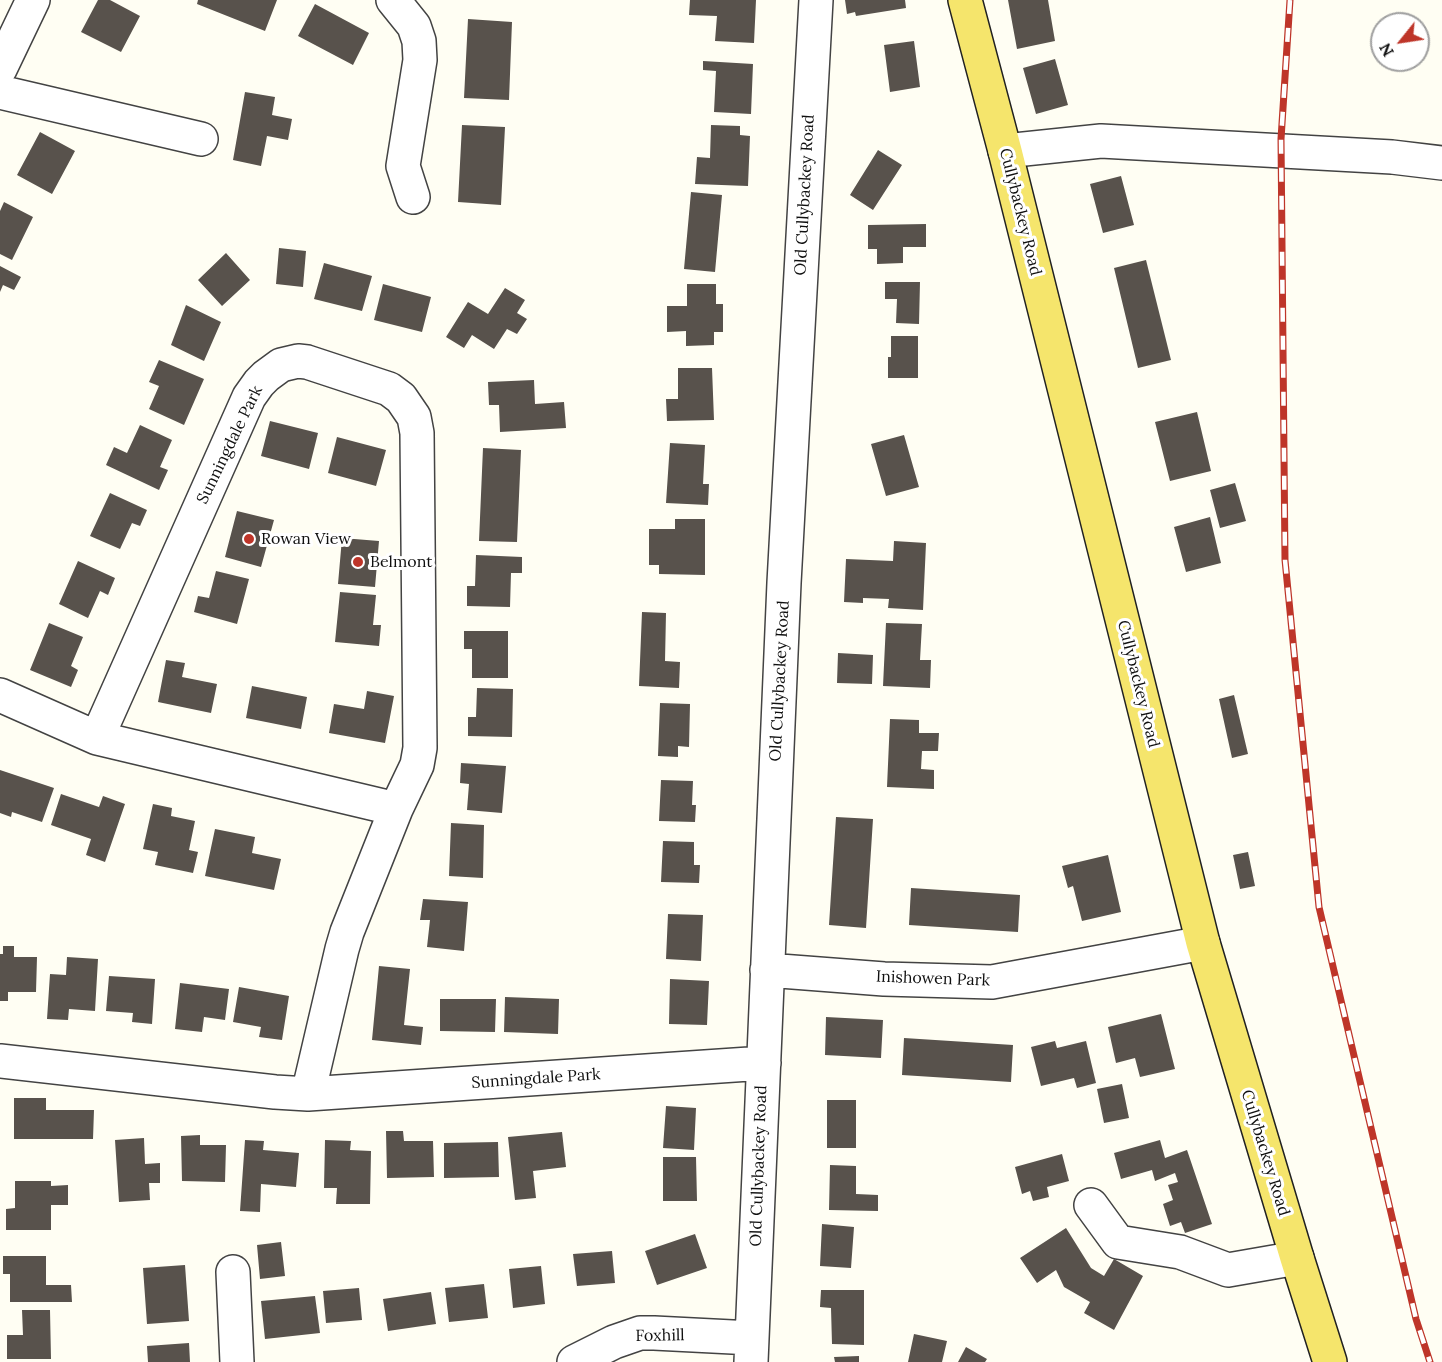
<!DOCTYPE html>
<style>
body{margin:0}
#map{position:relative;width:1442px;height:1362px;overflow:hidden;background:#fffef3;font-family:Lora,serif}
canvas{display:block}
.north{position:absolute;left:1370px;top:12px;width:60px;height:60px;box-sizing:border-box;background:#fff;border:2px solid #9f9f9f;border-radius:50%;rotate:240deg;font-size:16px;font-weight:700;line-height:24px;text-align:center;color:#101010}
.north::after{content:'';display:block;margin:auto;width:21px;height:27px;background:#be3529;clip-path:polygon(50% 0,100% 100%,50% 72%,0 100%)}
</style>
<div id="map">
<canvas width="1442" height="1362"></canvas>
<div class="north">N</div>
</div>
<script>
const ctx = document.querySelector('canvas').getContext('2d');
ctx.lineJoin = 'round';
function fillPath(path, color) { ctx.fillStyle = color; ctx.fill(path, 'evenodd'); }
const shape = rows => new Path2D(rows.map(r => 'M' + r).join(''));
function stroke(path, color, width, dash) { ctx.strokeStyle = color; ctx.lineWidth = width; ctx.lineCap = dash ? 'butt' : 'round'; ctx.setLineDash(dash || []); ctx.stroke(path); }
function label(font, color, halo, rows, align = 'center') {
  ctx.font = font + ' Lora,serif'; ctx.lineWidth = 6; ctx.setLineDash([]); ctx.textBaseline = 'middle'; ctx.strokeStyle = halo; ctx.fillStyle = color; for (const [text, x, y, turn = 0] of rows) {
    ctx.save(); ctx.translate(x, y); ctx.rotate((+turn || 0) * Math.PI / 180); ctx.textAlign = isNaN(turn) ? turn : align; if (halo) ctx.strokeText(text, 0, 0); ctx.fillText(text, 0, 0); ctx.restore();
  }
}
fillPath(shape([
 [98,0,110,0,140,16,121,52,81,32],
 [198,0,277,0,265,31,197,4],
 [690,0,756,0,754,43,715,41,717,16,689,15],
 [845,0,905,0,906,8,856,16,855,12,847,14],
 [1008,0,1048,0,1055,41,1017,49],
 [315,4,369,33,353,65,298,36],
 [468,19,512,22,509,100,464,98],
 [914,41,920,87,890,92,884,45],
 [1055,59,1068,105,1036,114,1023,68],
 [703,61,753,64,751,114,714,112,716,71,703,70],
 [245,92,275,97,272,115,292,119,288,140,267,136,261,166,233,160],
 [462,125,505,127,501,205,458,202],
 [711,125,740,126,740,135,750,136,748,186,695,184,697,157,710,158],
 [40,132,75,151,52,194,17,175],
 [878,150,902,165,873,210,850,195],
 [1121,176,1134,225,1103,233,1090,184],
 [691,192,722,195,715,272,684,269],
 [4,202,33,217,12,260,0,254,0,211],
 [926,224,926,247,903,247,903,263,877,264,877,249,868,249,868,225],
 [279,248,306,251,303,287,276,284],
 [226,253,250,280,222,306,198,280],
 [1146,260,1171,360,1138,368,1114,268],
 [324,263,372,276,362,311,314,299],
 [0,266,21,277,14,290,3,285,0,292],
 [885,282,920,282,919,324,896,323,897,299,885,299],
 [383,284,431,297,422,332,374,320],
 [687,284,716,284,716,304,723,304,723,332,714,332,714,345,686,346,686,331,667,332,667,306,687,306],
 [505,288,525,300,517,313,527,319,517,334,507,329,494,349,472,335,464,348,446,337,468,302,488,314],
 [186,305,221,322,204,361,171,345],
 [891,336,918,336,918,378,888,378,888,357,891,357],
 [159,360,204,379,184,425,149,409,159,386,149,382],
 [678,368,712,368,714,420,667,421,666,399,678,399],
 [534,380,535,404,564,402,566,428,500,432,499,405,489,405,488,382],
 [1197,412,1211,471,1170,481,1155,422],
 [270,421,318,433,309,469,261,456],
 [140,425,172,440,160,467,168,470,159,490,106,465,114,447,127,453],
 [904,435,919,487,886,496,871,444],
 [337,437,386,450,376,486,328,473],
 [670,443,705,445,703,484,709,484,708,505,666,503],
 [483,448,521,450,517,542,479,541],
 [1235,483,1246,521,1220,528,1210,490],
 [110,493,147,510,140,526,132,523,120,549,90,536],
 [237,511,274,520,261,567,225,557],
 [1210,517,1221,563,1186,572,1174,527],
 [675,519,705,519,705,575,659,574,659,565,649,565,649,529,675,529],
 [342,538,379,541,375,587,338,584],
 [894,541,926,543,923,610,888,608,889,599,863,598,863,603,844,602,846,559,893,561],
 [476,555,522,557,522,573,511,573,510,607,467,606,467,586,475,586],
 [78,561,115,578,108,595,100,591,88,618,59,604],
 [216,571,249,579,237,624,194,612,198,596,209,598],
 [340,592,376,595,373,625,381,625,379,646,335,642],
 [642,612,666,613,665,661,680,662,679,688,639,686],
 [49,623,83,637,71,666,78,670,71,687,30,670],
 [886,623,922,624,920,660,931,660,930,688,883,686],
 [464,631,508,631,508,678,472,678,472,649,464,649],
 [838,653,873,655,872,684,837,683],
 [166,660,185,663,182,677,217,684,211,713,158,702],
 [252,686,307,697,301,729,246,718],
 [477,688,513,689,512,737,468,736,468,717,476,717],
 [367,691,394,696,385,743,329,733,334,704,364,709],
 [1234,695,1248,754,1232,758,1219,699],
 [660,703,690,704,689,747,678,746,678,757,658,756],
 [890,719,919,720,919,733,939,733,938,751,922,751,921,769,934,770,934,789,887,787],
 [461,763,506,766,502,813,467,810,469,784,460,783],
 [0,770,54,788,42,822,12,812,11,817,0,813],
 [661,780,693,781,692,805,696,805,695,822,659,821],
 [61,794,99,807,103,796,125,804,105,862,86,855,91,839,51,825],
 [153,804,172,808,171,816,195,821,189,850,198,852,193,873,155,865,158,852,143,849],
 [836,817,873,819,866,928,829,925],
 [451,823,484,825,483,878,449,876],
 [215,829,255,837,252,853,281,859,274,890,205,876],
 [663,841,694,842,694,865,700,865,699,883,661,882],
 [1248,852,1255,886,1240,889,1233,855],
 [1108,855,1121,912,1082,921,1073,886,1068,888,1062,866],
 [911,888,1020,895,1018,932,909,925],
 [423,899,468,902,464,951,427,947,430,920,420,920],
 [668,914,703,915,701,961,666,959],
 [3,946,14,946,14,957,37,957,36,992,8,992,8,1001,0,1001,0,954,3,954],
 [67,957,98,959,95,1011,69,1009,68,1020,47,1019,50,974,66,975],
 [379,966,410,969,404,1025,423,1027,421,1045,372,1040],
 [109,976,155,979,152,1024,132,1022,133,1013,106,1011],
 [670,979,709,981,707,1025,669,1024],
 [180,983,229,989,225,1020,204,1017,202,1032,175,1029],
 [239,987,289,996,282,1040,259,1037,261,1027,233,1022],
 [505,997,559,999,558,1034,504,1032],
 [440,999,496,999,495,1032,440,1031],
 [1161,1014,1175,1069,1140,1077,1135,1058,1116,1063,1108,1027],
 [826,1017,883,1020,881,1058,825,1055],
 [904,1038,1013,1045,1011,1082,902,1075],
 [1055,1041,1057,1048,1086,1041,1096,1083,1077,1088,1074,1078,1041,1086,1031,1047],
 [1122,1084,1129,1118,1104,1123,1097,1089],
 [14,1098,46,1098,46,1110,94,1110,93,1139,14,1139],
 [827,1100,856,1100,856,1148,827,1148],
 [666,1106,696,1108,694,1150,663,1148],
 [386,1131,403,1131,404,1141,433,1141,434,1177,387,1178],
 [562,1132,566,1167,533,1171,536,1198,515,1200,508,1137],
 [200,1135,200,1145,226,1145,225,1182,182,1181,181,1136],
 [144,1138,145,1164,160,1163,160,1183,149,1183,150,1200,119,1202,115,1140],
 [245,1140,264,1141,263,1150,299,1153,296,1187,261,1184,260,1212,240,1211],
 [325,1140,351,1141,350,1150,371,1151,370,1204,336,1204,337,1188,324,1188],
 [1160,1140,1165,1158,1187,1150,1212,1224,1185,1233,1181,1222,1170,1226,1163,1204,1173,1200,1168,1185,1178,1182,1175,1173,1155,1181,1152,1170,1121,1179,1114,1153],
 [498,1142,499,1177,444,1178,444,1143],
 [1062,1154,1069,1181,1047,1187,1049,1197,1033,1201,1030,1191,1022,1194,1015,1167],
 [663,1157,696,1157,697,1201,663,1201],
 [830,1165,856,1166,856,1194,878,1195,878,1211,829,1210],
 [15,1181,51,1181,51,1186,68,1185,68,1205,51,1205,51,1230,6,1230,6,1209,15,1208],
 [822,1224,854,1227,851,1268,820,1266],
 [1066,1228,1091,1268,1104,1276,1114,1259,1143,1276,1114,1330,1084,1313,1090,1302,1064,1287,1056,1270,1037,1283,1020,1258],
 [695,1234,707,1268,657,1285,645,1251],
 [281,1242,285,1276,260,1279,257,1245],
 [612,1251,615,1283,577,1286,573,1254],
 [3,1256,46,1256,46,1285,71,1285,72,1302,10,1302,10,1274,3,1274],
 [185,1265,189,1321,147,1324,143,1268],
 [541,1266,545,1304,513,1308,509,1269],
 [484,1284,488,1318,449,1322,445,1288],
 [359,1288,362,1320,326,1323,323,1291],
 [821,1290,864,1290,864,1345,832,1344,831,1308,820,1307],
 [431,1292,436,1324,388,1331,383,1299],
 [315,1296,320,1333,265,1339,261,1301],
 [22,1310,50,1310,51,1359,7,1359,7,1335,23,1335],
 [914,1334,947,1341,942,1362,908,1362],
 [189,1343,190,1362,148,1362,147,1346],
 [966,1347,987,1359,985,1362,958,1362],
 [859,1356,859,1362,835,1362,834,1357]
]), '#58524c');
const minor = shape([
 [393,0,414,26,419,41,420,60,403,166,413,197],
 [0,69,33,0],
 [0,92,201,139],
 [1005,151,1101,141,1392,157,1442,163],
 [0,695,97,738,396,809],
 [97,738,249,397,259,383,266,376,281,365,298,361,307,362,389,389,401,398,414,417,417,433,420,748,417,765,396,809,347,932,342,949,308,1094],
 [767,970,884,979,992,982,1203,943],
 [0,1061,275,1092,308,1094,764,1063],
 [1091,1205,1118,1242,1180,1252,1228,1270,1297,1258],
 [233,1272,237,1362],
 [574,1362,614,1342,640,1333,654,1333,752,1338],
 [751,1362,784,583,816,0]
]);
const major = shape([
 [965,0,1005,151,1203,943,1297,1258,1330,1362]
]);
stroke(minor, '#434343', 36);
stroke(major, '#212121', 36);
stroke(minor, '#fff', 33);
stroke(major, '#f5e56c', 33);
const rail = shape([
 [1290,0,1281,139,1285,560,1319,907,1416,1319,1430,1362]
]);
stroke(rail, '#be3529', 7);
stroke(rail, '#fff', 4.5, [14]);
for (const [x, y, r, color] of [
 [249,539,6,"#be3529"],
 [358,562,6,"#be3529"]
]) { const dot = new Path2D(); dot.arc(x, y, r, 0, 2 * Math.PI); ctx.fillStyle = color; ctx.fill(dot); stroke(dot, '#fff', 2); }
label('16px', '#101010', '#fff', [
 ["Old Cullybackey Road",805,195,-87],
 ["Cullybackey Road",1020,212,76],
 ["Sunningdale Park",230,445,-64],
 ["Old Cullybackey Road",780,681,-87],
 ["Cullybackey Road",1138,684,76],
 ["Inishowen Park",933,979,2],
 ["Sunningdale Park",536,1079,-4],
 ["Cullybackey Road",1265,1153,73],
 ["Old Cullybackey Road",759,1166,-88],
 ["Foxhill",660,1336,-1]
]);
label('16px', '#101010', '#fff', [
 ["Rowan View",261,539],
 ["Belmont",370,562]
], 'left');
</script>
